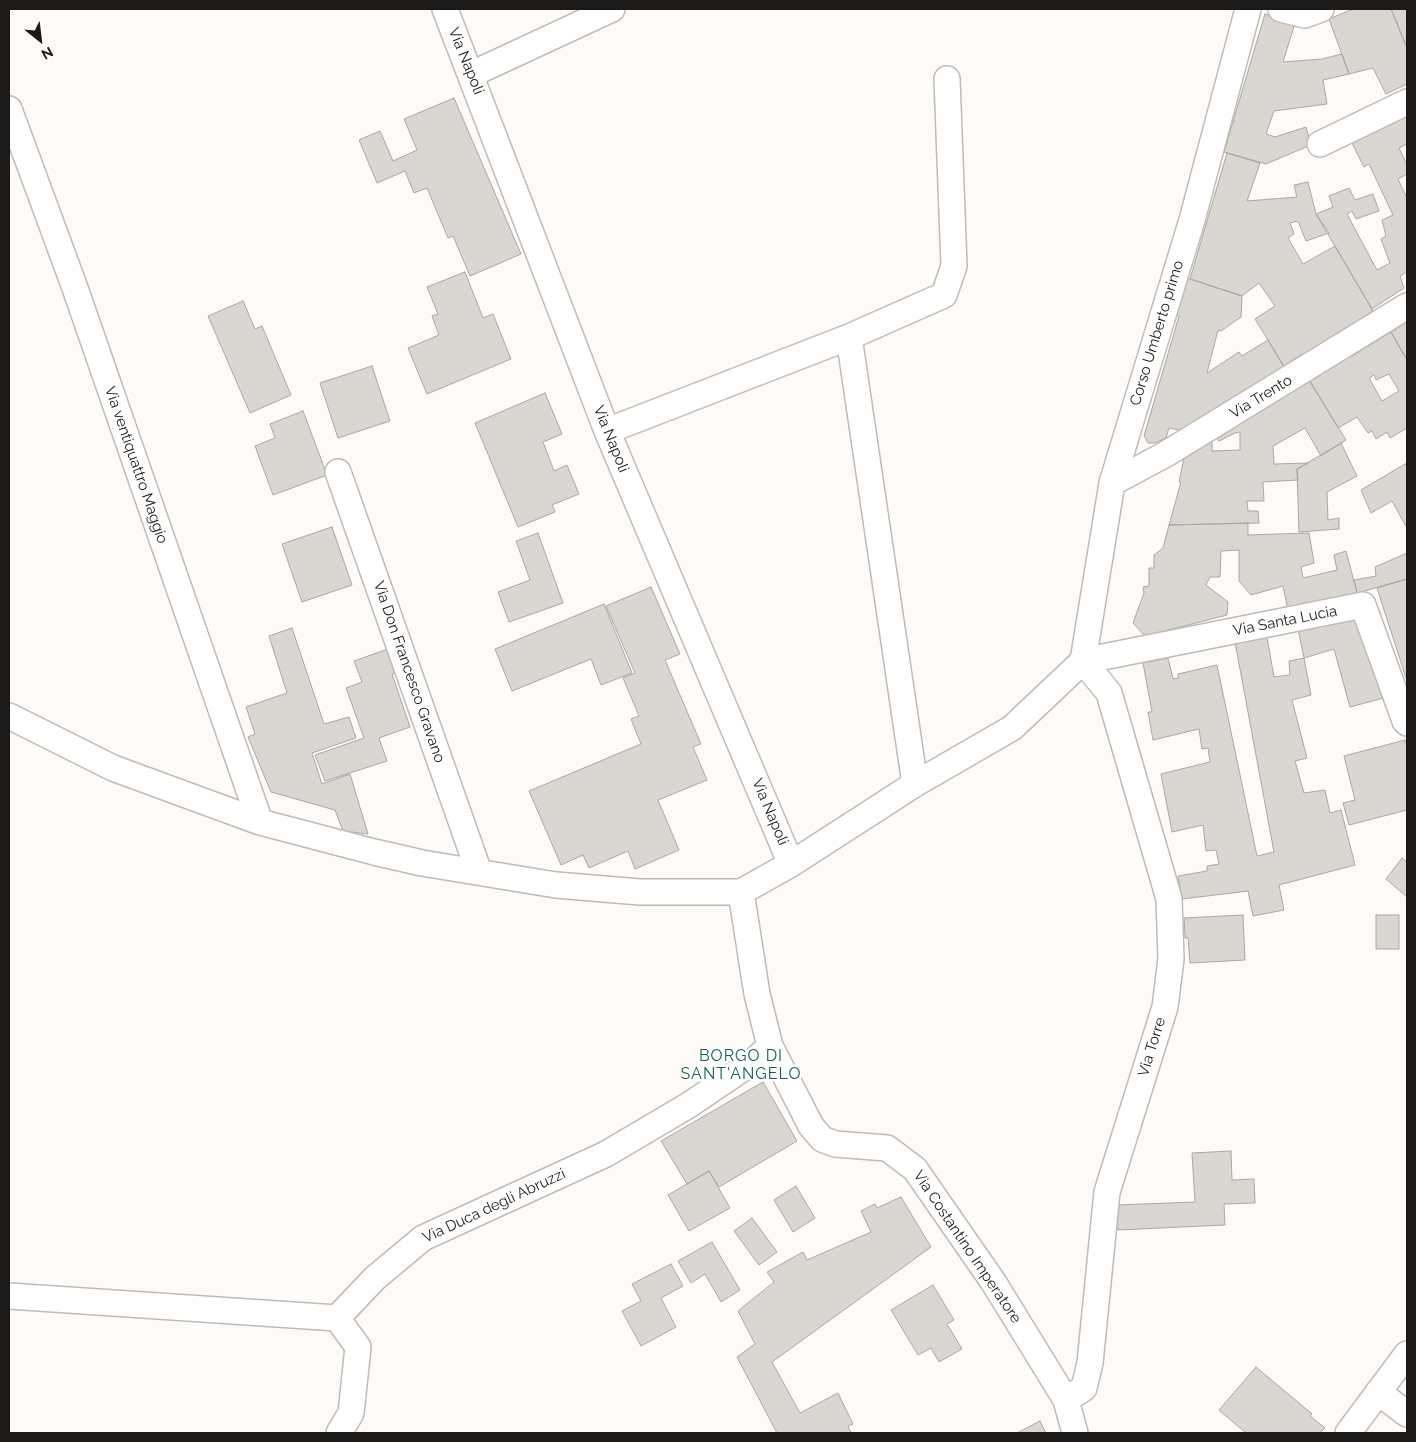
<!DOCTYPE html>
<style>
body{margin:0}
#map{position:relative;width:1416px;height:1442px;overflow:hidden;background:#fefaf7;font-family:Raleway,sans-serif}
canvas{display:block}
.frame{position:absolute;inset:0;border:10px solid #1b1a18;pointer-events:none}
.north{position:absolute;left:15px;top:15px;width:50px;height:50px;-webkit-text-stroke:4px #fff;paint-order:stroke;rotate:151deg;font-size:14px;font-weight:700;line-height:20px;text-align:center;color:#1b1a18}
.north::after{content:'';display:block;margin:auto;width:18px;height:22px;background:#1b1a18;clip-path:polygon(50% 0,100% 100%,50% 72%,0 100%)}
</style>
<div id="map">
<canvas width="1416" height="1442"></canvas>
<div class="frame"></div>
<div class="north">N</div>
</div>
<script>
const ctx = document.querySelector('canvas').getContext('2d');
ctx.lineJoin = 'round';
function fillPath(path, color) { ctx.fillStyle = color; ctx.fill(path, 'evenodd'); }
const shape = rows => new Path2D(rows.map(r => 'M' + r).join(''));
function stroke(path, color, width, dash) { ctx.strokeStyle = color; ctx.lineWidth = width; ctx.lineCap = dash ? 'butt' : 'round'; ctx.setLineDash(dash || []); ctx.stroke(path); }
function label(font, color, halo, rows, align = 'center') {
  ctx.font = font + ' Raleway,sans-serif'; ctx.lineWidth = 5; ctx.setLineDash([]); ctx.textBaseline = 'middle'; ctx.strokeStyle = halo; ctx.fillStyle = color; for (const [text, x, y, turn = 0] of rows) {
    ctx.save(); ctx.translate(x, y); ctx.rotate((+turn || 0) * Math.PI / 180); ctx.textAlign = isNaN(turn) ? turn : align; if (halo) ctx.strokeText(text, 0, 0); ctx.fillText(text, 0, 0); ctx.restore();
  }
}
const building = shape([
 [1353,9,1391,9,1407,48,1407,84,1386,94,1373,68,1349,74,1329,19,1353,9],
 [1391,9,1407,9,1407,48,1391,9],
 [1265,14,1295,23,1283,62,1322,59,1342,54,1349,74,1323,80,1327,104,1274,111,1266,134,1275,137,1306,127,1311,145,1266,164,1224,152,1265,14],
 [454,98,521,254,470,276,453,236,448,238,427,188,414,193,405,171,377,183,359,140,380,131,393,161,417,150,404,119,454,98],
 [1407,109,1407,144,1399,148,1407,165,1407,174,1398,179,1407,198,1407,272,1400,276,1404,288,1372,309,1316,214,1333,207,1329,196,1349,188,1355,200,1373,194,1379,211,1356,219,1352,211,1347,214,1377,270,1390,263,1381,239,1386,236,1382,220,1393,215,1369,164,1364,167,1349,137,1407,109],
 [1227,153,1260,163,1247,201,1297,197,1294,185,1308,182,1316,214,1329,233,1306,241,1298,221,1290,223,1294,234,1288,238,1303,264,1335,246,1373,311,1304,358,1302,354,1284,366,1255,319,1275,306,1259,283,1242,296,1190,279,1227,153],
 [465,272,483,318,493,314,511,359,427,394,408,348,439,335,432,316,438,314,427,287,465,272],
 [1184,277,1242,296,1241,317,1221,331,1218,330,1207,373,1239,352,1242,356,1268,340,1285,369,1190,432,1169,428,1166,438,1155,443,1148,443,1144,436,1179,316,1173,314,1184,277],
 [243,301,255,329,262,326,291,395,250,413,208,316,243,301],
 [1407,317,1407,360,1391,332,1397,329,1394,325,1407,317],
 [1391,332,1407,360,1407,428,1390,438,1387,432,1376,439,1372,431,1368,433,1357,417,1338,428,1307,376,1350,352,1352,356,1391,332],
 [1389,374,1399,391,1382,401,1369,378,1374,375,1376,380,1389,374],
 [372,366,390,421,338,438,320,383,372,366],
 [1309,380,1346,440,1321,456,1305,428,1273,446,1274,464,1308,463,1297,469,1298,480,1263,482,1264,501,1247,501,1248,511,1258,511,1259,523,1169,525,1181,482,1179,482,1185,453,1212,437,1212,451,1240,450,1240,432,1235,433,1219,441,1215,435,1309,380],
 [545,393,562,434,543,442,554,471,567,465,579,494,552,505,555,512,518,527,475,423,545,393],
 [303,411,327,475,273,495,255,446,275,438,270,424,303,411],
 [1341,443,1357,476,1327,492,1328,520,1339,518,1339,529,1299,532,1297,469,1341,443],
 [1405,464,1407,465,1407,528,1392,501,1371,513,1361,490,1405,464],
 [1248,523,1248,535,1309,533,1314,563,1301,567,1303,578,1337,570,1334,555,1346,551,1357,593,1288,610,1283,586,1251,595,1239,581,1239,550,1221,551,1220,577,1210,577,1206,585,1228,602,1227,615,1145,636,1133,623,1144,593,1143,587,1149,586,1149,568,1154,568,1154,555,1163,548,1169,525,1248,523],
 [332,527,352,585,302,602,282,544,332,527],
 [538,533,563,603,509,622,498,592,530,580,516,541,538,533],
 [1407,553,1407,579,1357,593,1354,580,1376,576,1375,567,1407,553],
 [1407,579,1407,681,1377,588,1407,579],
 [651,587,680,654,665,660,701,744,693,747,707,780,658,800,679,850,635,869,628,851,589,868,583,855,561,865,529,791,641,744,631,719,639,716,623,678,635,673,606,606,651,587],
 [604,604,632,673,601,685,591,659,512,691,495,649,604,604],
 [1361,611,1391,696,1350,707,1334,649,1304,658,1298,629,1361,611],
 [292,628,324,724,349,717,356,738,312,753,322,784,350,774,368,834,343,831,335,810,271,792,248,737,255,734,246,707,287,693,269,636,292,628],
 [1267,637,1274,677,1290,675,1289,661,1304,658,1311,695,1292,700,1307,758,1295,761,1304,793,1325,790,1330,813,1341,810,1355,865,1279,885,1284,910,1253,916,1248,891,1182,899,1178,876,1207,871,1207,866,1219,864,1216,850,1206,851,1203,825,1172,832,1161,774,1210,762,1208,748,1202,749,1199,729,1153,740,1148,712,1152,712,1143,663,1168,658,1173,679,1178,678,1178,674,1217,665,1257,856,1274,852,1235,642,1267,637],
 [391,648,399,671,392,674,410,727,379,738,387,761,325,781,315,755,364,738,346,688,362,682,354,661,391,648],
 [1405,740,1407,748,1407,810,1349,825,1343,803,1355,800,1344,756,1405,740],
 [1402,858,1407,862,1407,897,1386,879,1402,858],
 [1243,915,1245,960,1190,963,1188,938,1185,938,1184,918,1243,915],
 [1376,915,1399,915,1399,949,1376,949,1376,915],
 [763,1082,797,1141,719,1187,709,1171,687,1184,661,1141,763,1082],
 [1231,1151,1232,1180,1254,1179,1255,1203,1224,1204,1225,1225,1118,1230,1117,1205,1195,1202,1192,1153,1231,1151],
 [709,1171,730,1208,689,1231,668,1195,709,1171],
 [796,1186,815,1218,793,1232,774,1200,796,1186],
 [901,1197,931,1247,772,1362,800,1413,838,1393,853,1424,848,1426,851,1433,777,1433,737,1357,755,1344,738,1311,774,1282,767,1272,803,1252,807,1260,871,1232,861,1211,875,1204,877,1208,901,1197],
 [752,1218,777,1252,759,1265,734,1231,752,1218],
 [712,1242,740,1290,721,1302,705,1274,691,1283,678,1261,712,1242],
 [671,1264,683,1286,661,1298,676,1327,641,1346,622,1311,641,1301,632,1284,671,1264],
 [933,1285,954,1320,947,1324,962,1349,939,1362,931,1348,918,1355,891,1310,933,1285],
 [1256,1367,1312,1414,1310,1416,1325,1428,1320,1433,1246,1433,1219,1410,1256,1367],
 [1040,1421,1046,1433,1017,1433,1040,1421]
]);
fillPath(building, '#dad7d2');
stroke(building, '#a9a7a2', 1);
const street = shape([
 [445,9,607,431,791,864],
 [1281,9,1305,15,1321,9],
 [472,74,612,9],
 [9,109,75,288,260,822],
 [1320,144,1407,102],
 [849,337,944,295,954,266,947,79],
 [607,431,849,337,915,784],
 [338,472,479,872],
 [1112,483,1166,454,1407,306],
 [1083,661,1112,483,1192,220,1248,9],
 [1083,661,1363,605,1405,721,1407,723],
 [9,716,113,768,260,822,374,852,422,863,556,885,640,892,741,892,791,864,915,784,1012,728,1083,661],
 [741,892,757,994,770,1046,811,1126,822,1139,835,1144,887,1148,915,1169,994,1283,1066,1400,1075,1433],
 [9,1296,337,1318],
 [1378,1392,1407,1414],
 [1066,1400,1084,1388,1090,1363,1107,1192,1165,1007,1171,959,1169,899,1109,693,1083,661],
 [339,1433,351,1413,358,1347,337,1318,375,1278,423,1238,606,1154,689,1105,754,1061,770,1046],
 [1348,1433,1407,1354]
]);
stroke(street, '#bfbbb6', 28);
stroke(street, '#fff', 25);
label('15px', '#1b1a18', '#fff', [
 ["Via Napoli",466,61,68],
 ["Corso Umberto primo",1157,333,-73],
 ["Via Trento",1261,397,-31],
 ["Via Napoli",611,439,68],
 ["Via ventiquattro Maggio",136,465,71],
 ["Via Santa Lucia",1285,621,-11],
 ["Via Don Francesco Gravano",409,672,71],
 ["Via Napoli",770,812,67],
 ["Via Torre",1152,1047,-73],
 ["Via Duca degli Abruzzi",494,1206,-25],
 ["Via Costantino Imperatore",967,1247,56]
]);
ctx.letterSpacing = '1px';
label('16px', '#0d6454', '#fff', [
 ["BORGO DI",741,1056],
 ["SANT'ANGELO",741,1074]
]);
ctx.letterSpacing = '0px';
</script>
